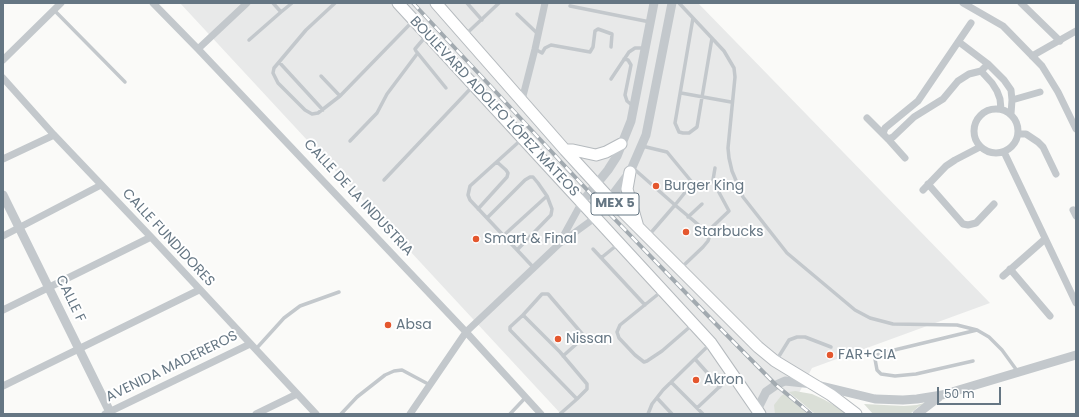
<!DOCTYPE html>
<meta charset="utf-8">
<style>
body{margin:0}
#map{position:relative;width:1079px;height:417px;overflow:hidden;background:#fafaf8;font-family:Poppins,sans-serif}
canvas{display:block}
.frame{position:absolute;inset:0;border:4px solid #657683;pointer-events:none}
.scale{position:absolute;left:937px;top:387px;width:64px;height:18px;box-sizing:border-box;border:2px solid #657683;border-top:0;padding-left:5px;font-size:12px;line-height:14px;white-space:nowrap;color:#657683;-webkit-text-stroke:3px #fff;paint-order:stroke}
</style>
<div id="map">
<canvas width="1079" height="417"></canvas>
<div class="frame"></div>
<div class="scale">50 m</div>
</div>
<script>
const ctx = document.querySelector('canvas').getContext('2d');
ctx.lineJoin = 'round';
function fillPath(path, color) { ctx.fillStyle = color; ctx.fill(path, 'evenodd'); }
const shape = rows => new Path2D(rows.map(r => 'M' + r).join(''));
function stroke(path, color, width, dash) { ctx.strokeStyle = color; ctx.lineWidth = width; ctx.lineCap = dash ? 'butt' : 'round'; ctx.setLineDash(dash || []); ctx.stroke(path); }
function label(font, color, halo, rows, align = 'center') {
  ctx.font = font + ' Poppins,sans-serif'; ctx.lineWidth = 4; ctx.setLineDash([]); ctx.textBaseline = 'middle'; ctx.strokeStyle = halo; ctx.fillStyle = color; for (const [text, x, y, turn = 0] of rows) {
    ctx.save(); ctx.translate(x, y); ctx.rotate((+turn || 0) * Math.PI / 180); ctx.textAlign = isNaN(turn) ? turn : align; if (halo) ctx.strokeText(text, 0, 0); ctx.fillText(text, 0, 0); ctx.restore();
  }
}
fillPath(shape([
 [180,3,698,3,990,303,812,368,788,414,561,414]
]), '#e8e9e9');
fillPath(shape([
 [795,391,812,394,823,399,841,409,846,414,815,414,789,392],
 [784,394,808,414,775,414,774,405,781,396],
 [931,401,918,407,910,414,873,414,864,404,904,406,917,405]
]), '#dadfd7');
const primary = shape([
 [398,3,711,343,760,414],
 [436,3,565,150,610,199,758,347,775,361,831,395,856,414],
 [565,150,573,150,596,155,606,152,621,144],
 [630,172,627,189,638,227]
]);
stroke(primary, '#b5babe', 13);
stroke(shape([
 [335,3,306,30,274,68,273,73,278,83,305,110,312,114,318,113,340,96,413,21],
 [467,3,482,20],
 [679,3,724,51,734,68,735,77,728,148,729,158,732,171,743,197,787,253,855,310,870,318,893,324,957,325,977,330,989,337,1002,350,1018,372],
 [570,6,650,22],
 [54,10,125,82],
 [281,12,292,3],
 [517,14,538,34],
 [693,18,675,123,679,132,683,133,689,133,697,127,712,38],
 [465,35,499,3],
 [426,36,415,49,416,51,446,88],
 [249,40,281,12,273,3],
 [535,49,542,53,545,48,551,45,590,52,593,47,595,31,598,29,612,34,611,47],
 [624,59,628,60,631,65,625,95,627,101,633,106],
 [279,62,323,110],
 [321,76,340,96],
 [611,79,629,52,635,48,645,48],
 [681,93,731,102],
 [522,139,470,186,468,195,470,200,534,268],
 [350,141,377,113,387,94,417,54],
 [633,168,675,205,691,185,691,181,667,152,642,146],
 [384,180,473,86],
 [478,209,507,177,508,173,506,170,497,162],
 [688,217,702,204],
 [487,218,525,180,530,177,533,177,538,183,547,196],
 [707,232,729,211,715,185,713,180,715,168],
 [649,235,675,205,707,232,709,238,708,241,703,247,682,267],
 [503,236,547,196,552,209,551,215,517,250],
 [593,249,645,305],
 [601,258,617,245],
 [662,291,620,325,617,332,619,338,635,355,644,362,647,361,662,351,692,325],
 [523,315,542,294,548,294,584,336,582,339,563,356],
 [255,350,284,318,300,306,339,292],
 [695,359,720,387],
 [776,361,789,340,797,337,805,337,831,347],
 [973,361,916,374,895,376,881,374,877,370,875,359,877,355,882,353,977,330],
 [671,382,697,408,732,375],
 [657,398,672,414],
 [697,408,703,414],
 [341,414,357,397,385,375,394,371,402,370,430,385],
 [510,414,526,397],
 [560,414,577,399,587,389,587,384,560,352,523,315,510,327,510,330,577,399],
 [648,414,652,404,663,390,710,344]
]), '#c3c8cc', 3.5);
stroke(shape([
 [153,3,198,49,466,332,541,414],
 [963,3,1003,26,1042,66,1058,92,1076,129],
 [1021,3,1060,41],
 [959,42,988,64,1004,80,1011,90,1012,100,1011,114],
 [198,49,247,3],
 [1032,56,1076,31],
 [3,60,61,3],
 [981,71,992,83,997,91,1000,99,1001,109],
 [3,78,54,135,151,237,316,414],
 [522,100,535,49,545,3],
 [1012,100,1040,92],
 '974 131a22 22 0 1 1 44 0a22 22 0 1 1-44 0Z',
 [867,118,888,139,905,158],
 [883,134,885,128,918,101,971,23],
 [1018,134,1026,134,1038,142,1043,147,1056,174],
 [888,139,893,137,914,117,943,99,958,81,969,74,981,71,988,64],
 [1004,152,1076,303],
 [3,159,54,135],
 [928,184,963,224,968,225,976,223,994,204],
 [923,190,946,166,955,160,980,147],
 [1073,210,1076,216],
 [3,236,101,185],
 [560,242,582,202],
 [1010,269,1050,316],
 [1003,276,1045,239],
 [3,310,151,237],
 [3,386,199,290],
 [105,414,250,344],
 [256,414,297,394],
 [410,414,466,332,559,244,596,217]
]), '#c3c8cc', 7);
stroke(shape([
 [3,195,111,414],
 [582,202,608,170,617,156,631,121,654,3],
 [596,217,630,172,646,135,672,3],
 [757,414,757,410,766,392,776,385,785,381,813,384,875,399,903,400,917,399,942,395,1076,355],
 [917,414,939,397]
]), '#c3c8cc', 9);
stroke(primary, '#fff', 11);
const rail = shape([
 [413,3,604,208,713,321,776,385,811,414]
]);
stroke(rail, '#a2aab0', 4);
stroke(rail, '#fff', 2.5, [8]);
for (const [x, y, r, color] of [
 [656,186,4,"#e4572e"],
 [686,232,4,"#e4572e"],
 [476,239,4,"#e4572e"],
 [388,325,4,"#e4572e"],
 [558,339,4,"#e4572e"],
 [830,355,4,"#e4572e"],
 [696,380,4,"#e4572e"]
]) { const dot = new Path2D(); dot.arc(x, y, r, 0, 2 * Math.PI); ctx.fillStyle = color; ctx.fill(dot); stroke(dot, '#fff', 1.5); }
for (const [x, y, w] of [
 [615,204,48]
]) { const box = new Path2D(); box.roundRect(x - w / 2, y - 11, w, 22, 3); ctx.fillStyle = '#fff'; ctx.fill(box); stroke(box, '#657683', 1); }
label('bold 13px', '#657683', null, [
 ["MEX 5",615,204]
]);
label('14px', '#657683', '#fff', [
 ["BOULEVARD ADOLFO LÓPEZ MATEOS",494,107,47],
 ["CALLE DE LA INDUSTRIA",358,198,47],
 ["CALLE FUNDIDORES",168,238,47],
 ["CALLE F",70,299,64],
 ["AVENIDA MADEREROS",172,367,-26]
]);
label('14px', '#657683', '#fff', [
 ["Burger King",664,186],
 ["Starbucks",694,232],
 ["Smart & Final",484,239],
 ["Absa",396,325],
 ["Nissan",566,339],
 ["FAR+CIA",838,355],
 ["Akron",704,380]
], 'left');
</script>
